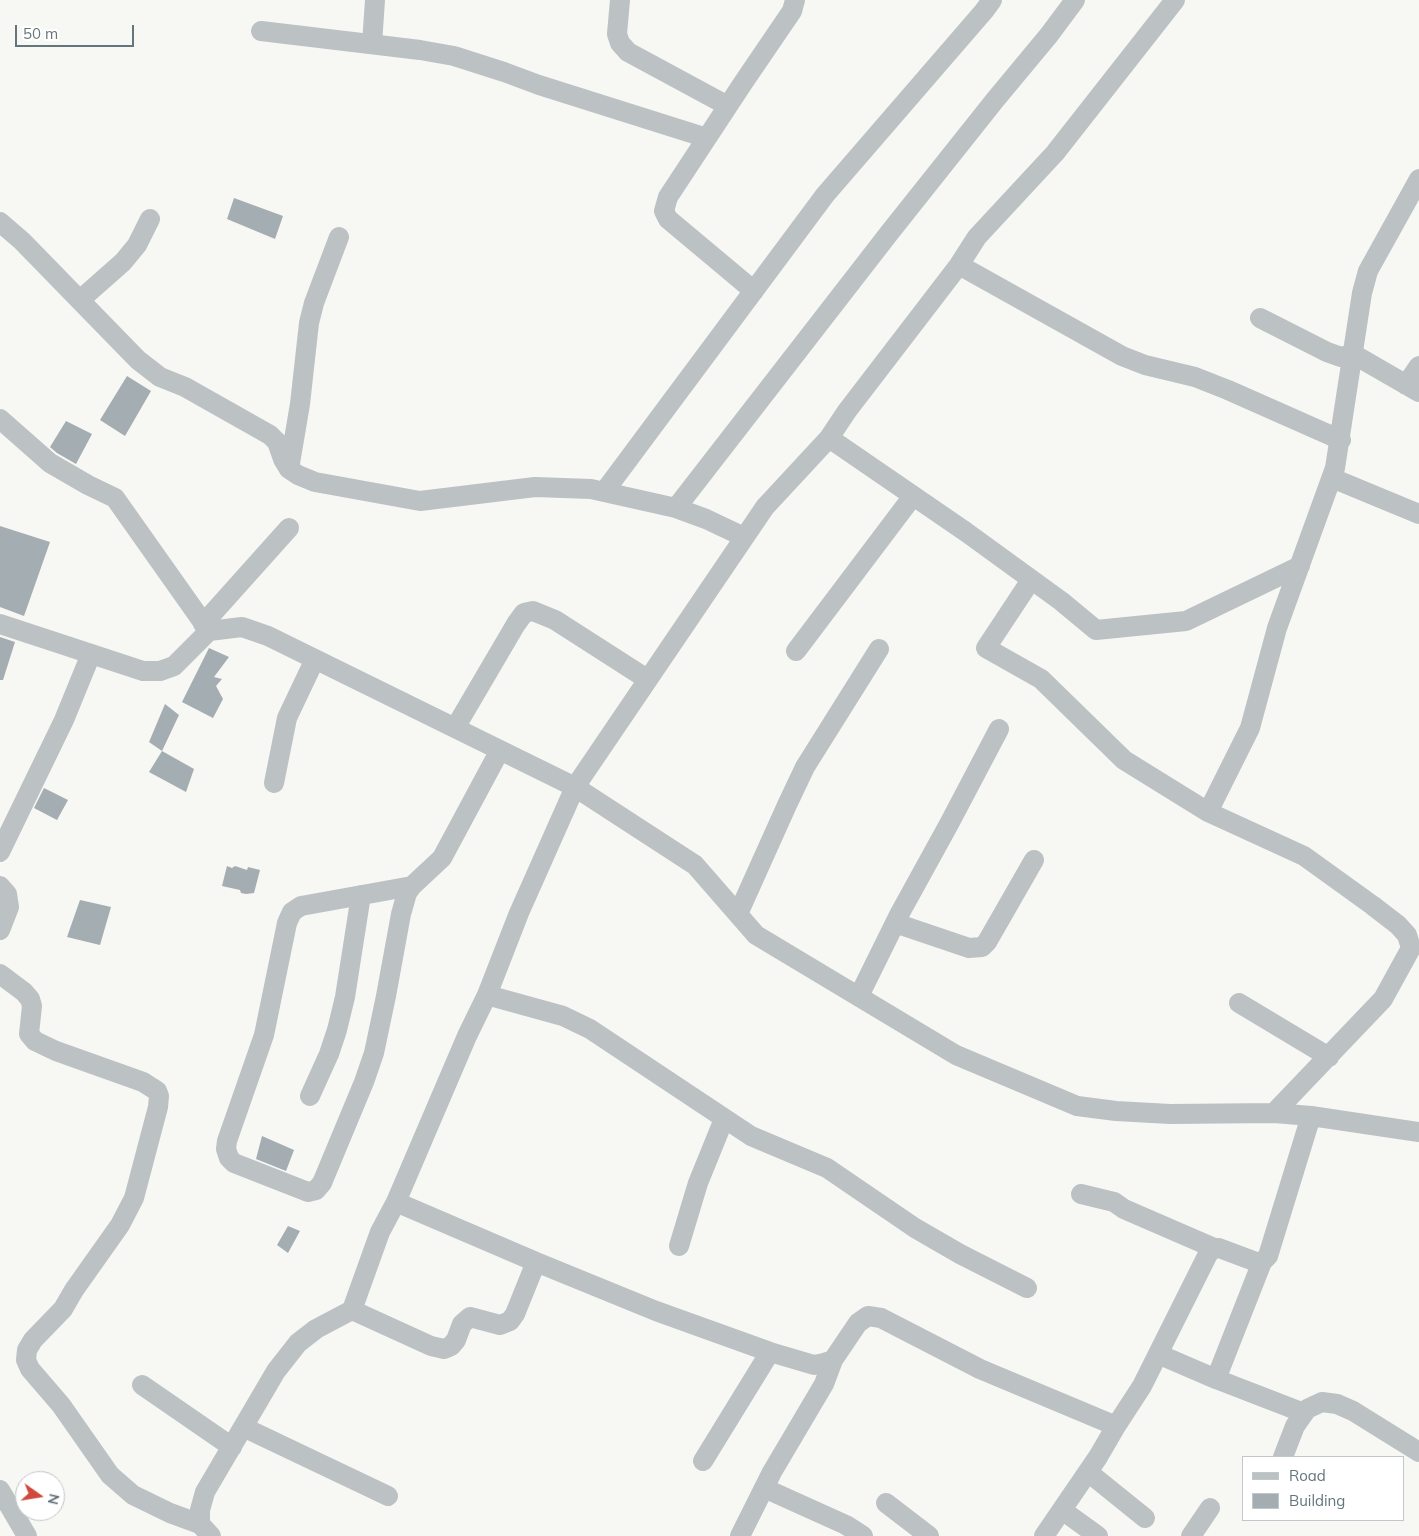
<!DOCTYPE html>
<style>
body{margin:0}
#map{position:relative;width:1419px;height:1536px;overflow:hidden;background:#f7f7f4;font-family:Mulish,sans-serif}
canvas{display:block}
.legend{position:absolute;left:1242px;top:1456px;width:162px;height:65px;box-sizing:border-box;background:#fff;border:1px solid #c1c8cb;margin:0;padding:6px 9px;list-style:none;font-size:15px;color:#65757c}
.legend li{display:flex;align-items:center;gap:10px;height:25px}
.legend b{width:25px;border:1px solid #c1c8cb}
.north{position:absolute;left:15px;top:1471px;width:50px;height:50px;box-sizing:border-box;background:#fff;border:1px solid #c1c8cb;border-radius:50%;rotate:103deg;font-size:14px;font-weight:700;line-height:20px;text-align:center;color:#65757c}
.north::after{content:'';display:block;margin:auto;width:18px;height:22px;background:#cf4a3c;clip-path:polygon(50% 0,100% 100%,50% 72%,0 100%)}
.scale{position:absolute;left:15px;top:25px;width:119px;height:22px;box-sizing:border-box;border:2px solid #65757c;border-top:0;padding-left:6px;font-size:15px;line-height:18px;white-space:nowrap;color:#65757c;-webkit-text-stroke:4px #fff;paint-order:stroke}
</style>
<div id="map">
<canvas width="1419" height="1536"></canvas>
<ul class="legend">
<li><b style="height:6px;background:#bcc1c4"></b>Road</li>
<li><b style="height:14px;background:#a4adb1"></b>Building</li>
</ul>
<div class="north">N</div>
<div class="scale">50 m</div>
</div>
<script>
const ctx = document.querySelector('canvas').getContext('2d');
ctx.lineJoin = 'round';
function fillPath(path, color) { ctx.fillStyle = color; ctx.fill(path, 'evenodd'); }
const shape = rows => new Path2D(rows.map(r => 'M' + r).join(''));
function stroke(path, color, width, dash) { ctx.strokeStyle = color; ctx.lineWidth = width; ctx.lineCap = dash ? 'butt' : 'round'; ctx.setLineDash(dash || []); ctx.stroke(path); }
fillPath(shape([
 [234,198,283,216,275,239,227,219],
 [127,376,151,391,125,436,100,420],
 [66,421,92,434,76,464,57,453,50,447],
 [0,526,50,542,24,616,0,607],
 [0,637,15,642,3,680,0,680],
 [209,648,229,657,214,677,222,679,216,686,223,699,213,718,182,702],
 [165,704,179,715,162,751,149,742],
 [162,751,194,769,186,792,149,772],
 [44,788,68,800,57,820,34,808],
 [227,866,232,868,235,866,247,870,248,867,260,870,254,893,246,894,241,893,240,890,222,886],
 [80,900,111,907,100,945,67,937],
 [262,1136,294,1150,286,1171,256,1159],
 [288,1226,300,1231,288,1253,277,1245]
]), '#a4adb1');
stroke(shape([
 [620,0,617,34,620,43,628,52,728,106],
 [261,31,420,50,454,56,504,72,539,85,707,138],
 [372,44,375,0],
 [0,222,22,241,138,360,160,377,185,387,270,435,277,442,283,459,289,469,298,475,315,482,420,501,535,487,591,489,676,508,706,519,744,537],
 [959,265,1122,356,1145,365,1195,377,1228,390,1341,440],
 [754,291,668,219,664,211,668,197,743,83,792,11,795,0],
 [80,300,123,262,137,245,150,219],
 [1260,318,1327,352,1341,357,1353,354,1419,392],
 [1406,385,1419,366],
 [0,419,50,463,88,485,115,498,209,631],
 [829,438,966,532,1061,601,1096,630,1186,621,1300,566],
 [289,469,300,404,309,323,314,303,339,237],
 [1332,478,1419,514],
 [604,492,825,195,984,11,992,0],
 [676,508,890,232,995,100,1049,35,1075,0],
 [1031,580,986,648,1041,679,1124,760,1208,812,1304,856,1372,905,1398,925,1407,935,1411,948,1383,999,1274,1113],
 [0,624,143,671,160,671,174,666,209,631,242,627,268,636,575,787,695,865,756,935,956,1055,1077,1106,1116,1111,1170,1114,1274,1113,1311,1116,1419,1132],
 [203,624,289,528],
 [796,651,913,496],
 [455,728,516,624,524,613,533,611,555,620,647,679],
 [274,783,287,718,315,659],
 [1208,812,1250,728,1277,628,1335,468,1362,293,1368,271,1419,179],
 [0,852,64,720,91,654],
 [0,886,7,894,9,907,0,930],
 [412,886,301,906,292,912,287,923,264,1035,227,1141,226,1149,229,1158,234,1163,308,1192,316,1190,322,1183,364,1082,374,1053,386,996,401,914,407,893,412,886,442,858,500,750],
 [738,914,787,805,805,767,879,649],
 [895,923,969,948,982,947,987,942,1034,860],
 [0,974,24,992,30,999,32,1006,29,1034,35,1041,56,1051,143,1082,157,1091,159,1096,158,1107,134,1198,120,1225,74,1290,63,1309,33,1340,27,1350,26,1360,30,1369,61,1405,110,1475,133,1495,170,1513,200,1524],
 [487,995,563,1016,590,1029,751,1136,827,1168,915,1228,960,1254,1027,1288],
 [859,996,900,913,949,824,999,729],
 [1239,1003,1329,1057],
 [310,1096,329,1054,337,1030,345,997,361,895],
 [1081,1194,1114,1202,1124,1209,1214,1248],
 [679,1246,698,1183,724,1119],
 [536,1262,656,1311,770,1352,814,1365,824,1363,833,1360,858,1323,868,1316,881,1318,980,1369,1116,1426,1142,1386,1208,1254,1214,1248,1219,1248,1259,1263,1262,1262,1268,1256,1311,1116],
 [1262,1262,1216,1379,1304,1413],
 [352,1310,431,1346,444,1349,451,1346,456,1340,462,1324,470,1317,500,1325,510,1321,515,1314,536,1262,396,1202],
 [1158,1354,1216,1379],
 [142,1385,232,1447],
 [243,1427,388,1496],
 [1283,1457,1295,1426,1307,1409,1322,1402,1337,1404,1353,1411,1419,1452],
 [703,1461,770,1352],
 [1088,1472,1145,1518],
 [764,1488,846,1525,863,1536],
 [0,1490,27,1536],
 [886,1503,929,1536],
 [1062,1510,1098,1536],
 [211,1536,200,1524,200,1510,205,1492,276,1371,298,1343,316,1329,352,1310,380,1232,396,1202,467,1036,487,995,519,913,575,787,765,507,829,438,847,411,959,265,977,237,1055,153,1175,0],
 [740,1536,772,1472,824,1384,833,1360],
 [1044,1536,1098,1457,1116,1426],
 [1191,1536,1210,1508]
]), '#bcc1c4', 20);
</script>
